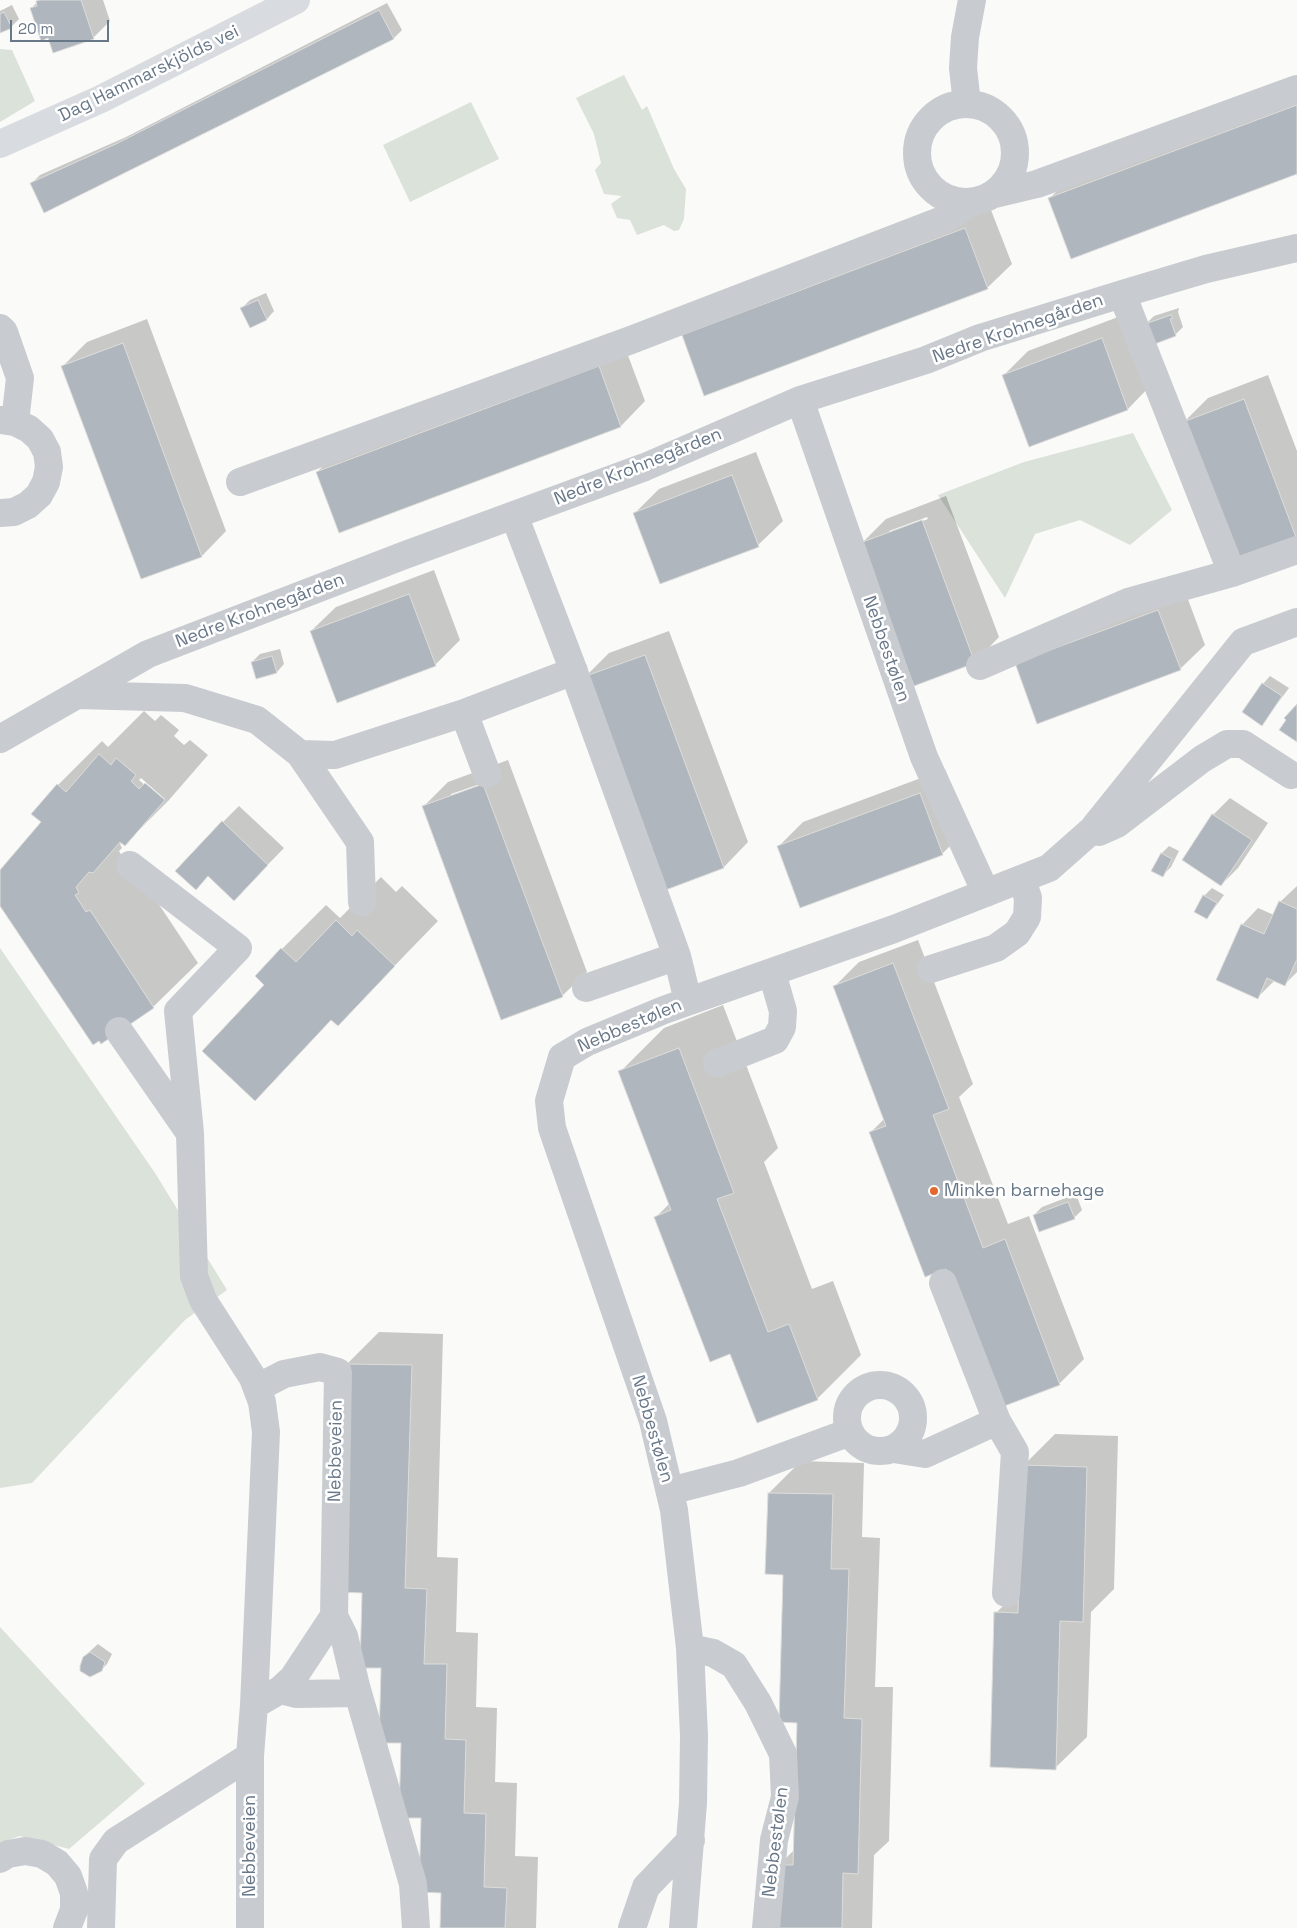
<!DOCTYPE html>
<meta charset="utf-8">
<style>
body{margin:0}
#map{position:relative;width:1297px;height:1928px;overflow:hidden;background:#fafaf8;font-family:"Space Grotesk",sans-serif}
canvas{display:block}
.scale{position:absolute;left:10px;top:20px;width:99px;height:22px;box-sizing:border-box;border:2px solid #697889;border-top:0;padding-left:6px;font-size:15px;line-height:18px;white-space:nowrap;color:#697889;-webkit-text-stroke:4px #fff;paint-order:stroke}
</style>
<div id="map">
<canvas width="1297" height="1928"></canvas>
<div class="scale">20 m</div>
</div>
<script>
const ctx = document.querySelector('canvas').getContext('2d');
ctx.lineJoin = 'round';
function fillPath(path, color) { ctx.fillStyle = color; ctx.fill(path, 'evenodd'); }
const shape = rows => new Path2D(rows.map(r => 'M' + r).join(''));
function stroke(path, color, width, dash) { ctx.strokeStyle = color; ctx.lineWidth = width; ctx.lineCap = dash ? 'butt' : 'round'; ctx.setLineDash(dash || []); ctx.stroke(path); }
function label(font, color, halo, rows, align = 'center') {
  ctx.font = font + ' "Space Grotesk",sans-serif'; ctx.lineWidth = 5; ctx.setLineDash([]); ctx.textBaseline = 'middle'; ctx.strokeStyle = halo; ctx.fillStyle = color; for (const [text, x, y, turn = 0] of rows) {
    ctx.save(); ctx.translate(x, y); ctx.rotate((+turn || 0) * Math.PI / 180); ctx.textAlign = isNaN(turn) ? turn : align; if (halo) ctx.strokeText(text, 0, 0); ctx.fillText(text, 0, 0); ctx.restore();
  }
}
fillPath(shape([
 [0,49,12,50,35,101,0,122],
 [624,75,642,110,647,106,674,169,686,189,684,219,679,230,674,231,664,225,637,235,630,220,617,218,611,204,622,196,604,194,595,170,601,163,594,134,576,98],
 [471,102,499,159,410,202,383,145],
 [1133,433,1172,510,1130,545,1080,520,1035,534,1005,598,938,495,1024,462],
 [0,948,155,1173,227,1290,185,1320,32,1483,0,1488],
 [0,1627,145,1784,69,1849,20,1836,0,1843]
]), '#dbe2d9');
fillPath(shape([
 [39,0,103,0,110,21,93,38,49,37,31,9],
 [387,3,402,30,394,38,44,211,32,183,40,175,126,137],
 [12,5,19,19,11,27,0,32,0,11],
 [1297,90,1297,173,1049,199,1074,174],
 [989,205,1012,264,987,288,683,335,707,311],
 [266,293,274,311,267,319,242,308,250,300],
 [1179,308,1178,312,1183,327,1175,335,1146,324,1154,316],
 [1126,314,1152,384,1128,409,1004,375,1028,351],
 [147,319,226,531,202,556,142,578,63,366,87,342],
 [623,342,645,401,621,426,339,531,317,472,342,448],
 [1268,375,1297,451,1297,541,1184,422,1208,398],
 [756,452,783,521,758,545,661,582,635,513,659,489],
 [946,496,999,637,975,662,862,543,886,519],
 [927,517,928,519,889,533,889,531],
 [434,570,460,640,435,665,311,631,336,607],
 [1183,586,1205,645,1180,669,1016,664],
 [669,631,748,842,724,867,664,889,585,677,609,653],
 [280,649,284,664,277,672,252,662,260,654],
 [1270,676,1289,688,1262,724,1263,684],
 [144,711,155,721,161,715,179,730,174,736,184,745,190,740,208,755,169,800,125,844,123,842,120,844,122,848,119,851,130,869,134,867,198,963,153,1007,0,904,0,872,43,822,58,785,102,741,108,747],
 [141,778,165,799,163,801,139,780],
 [508,760,587,972,562,996,423,807,448,782],
 [489,781,490,783,451,797,451,794],
 [945,769,967,829,943,853,801,906,778,847,803,822],
 [1230,798,1268,823,1238,868,1221,885,1184,860,1213,815],
 [239,806,284,848,250,883,209,875,223,822],
 [1169,846,1179,851,1171,867,1163,875,1162,853],
 [381,877,396,892,402,886,438,921,338,1024,332,1019,255,1099,282,949,326,905,340,918],
 [1297,886,1297,972,1285,984,1274,981,1258,997,1242,925,1258,908,1274,915,1280,902],
 [1212,888,1224,895,1207,918,1204,896],
 [918,940,973,1084,959,1097,1008,1224,1029,1216,1084,1359,1059,1384,947,1267,871,1132,884,1119,834,987,859,962],
 [723,1005,778,1148,764,1162,812,1289,833,1281,861,1355,817,1399,731,1353,656,1217,670,1203,620,1072,664,1028],
 [1076,1194,1082,1210,1074,1218,1034,1215,1042,1207],
 [379,1332,443,1334,437,1557,458,1558,456,1632,478,1633,476,1707,497,1708,495,1782,517,1783,515,1856,538,1857,536,1928,442,1928,443,1892,363,1592,347,1364],
 [1055,1434,1118,1436,1114,1589,1091,1612,1087,1737,1055,1768,996,1613,1020,1589,1023,1466],
 [801,1461,864,1463,862,1537,880,1538,875,1687,893,1687,889,1841,874,1855,872,1928,777,1928,779,1865,794,1850,798,1722,784,1574,769,1493],
 [98,1644,112,1654,107,1664,98,1673,87,1654]
]), '#0003');
const building = shape([
 [40,0,81,0,94,39,53,53,48,38,41,41,30,8,37,6,36,1,40,0],
 [379,10,394,39,44,213,30,183,116,144,379,10],
 [4,12,12,28,0,33,0,14,4,12],
 [1297,105,1297,174,1071,259,1048,198,1297,105],
 [965,228,988,289,704,396,682,335,965,228],
 [258,300,267,320,250,328,240,308,258,300],
 [1171,315,1173,318,1170,319,1176,336,1152,345,1145,324,1171,315],
 [1102,338,1128,410,1029,447,1002,375,1102,338],
 [123,343,202,557,141,579,61,366,123,343],
 [599,366,621,427,339,533,316,472,599,366],
 [1244,399,1297,540,1237,565,1183,422,1244,399],
 [732,475,759,547,660,584,633,513,732,475],
 [922,520,975,663,914,686,860,543,922,520],
 [409,594,436,666,337,703,310,631,409,594],
 [1158,610,1181,670,1037,724,1015,663,1158,610],
 [645,655,724,868,663,891,583,677,645,655],
 [272,656,277,673,256,679,251,662,272,656],
 [1262,683,1282,696,1262,726,1242,712,1262,683],
 [1297,704,1297,742,1279,730,1286,720,1284,718,1297,704],
 [99,754,111,765,116,758,136,775,131,781,139,789,145,783,165,800,125,846,120,842,93,873,89,872,76,887,79,893,75,895,86,912,90,910,154,1008,101,1044,99,1041,93,1045,0,906,0,870,41,822,31,814,57,784,66,792,99,754],
 [483,784,563,997,501,1020,422,806,483,784],
 [920,793,943,855,800,908,777,846,920,793],
 [1212,814,1252,840,1221,886,1182,860,1212,814],
 [222,821,268,865,234,901,208,876,196,890,175,871,222,821],
 [1161,853,1172,859,1163,877,1151,871,1161,853],
 [1203,895,1217,903,1207,919,1194,912,1203,895],
 [1279,901,1297,909,1297,959,1285,986,1267,978,1258,999,1216,980,1241,924,1264,934,1279,901],
 [336,920,352,936,357,930,395,966,338,1026,331,1020,255,1101,202,1051,264,985,255,976,281,948,296,962,336,920],
 [893,963,949,1109,933,1115,983,1248,1005,1239,1060,1385,999,1408,946,1269,925,1277,869,1132,886,1126,833,986,893,963],
 [679,1048,734,1193,717,1199,768,1332,789,1324,818,1400,757,1423,730,1354,710,1362,654,1217,671,1210,618,1071,679,1048],
 [1068,1202,1075,1219,1039,1232,1033,1215,1068,1202],
 [346,1364,412,1365,405,1588,427,1589,424,1664,447,1664,445,1739,466,1740,464,1813,486,1814,484,1887,507,1888,505,1928,440,1928,441,1893,419,1892,421,1818,399,1818,401,1743,379,1743,381,1668,360,1668,362,1593,339,1592,346,1364],
 [1022,1465,1087,1467,1083,1622,1060,1621,1056,1770,990,1767,994,1612,1018,1613,1022,1465],
 [768,1493,833,1494,831,1569,849,1569,844,1718,862,1719,858,1874,843,1873,842,1928,776,1928,778,1865,793,1865,797,1723,779,1722,783,1575,765,1574,768,1493],
 [90,1652,105,1662,102,1671,90,1677,80,1671,80,1666,83,1657,90,1652]
]);
fillPath(building, '#afb6bd');
stroke(building, '#dcdcda', 1);
stroke(shape([
 [967,104,963,68,965,37,972,0],
 '917 153a49 49 0 1 1 98 0a49 49 0 1 1-98 0Z',
 [991,195,1037,184,1297,89],
 [1122,294,1232,573],
 [0,328,4,332,20,378,15,422],
 [800,400,924,757,986,893],
 [0,420,15,422,29,429,40,439,47,452,49,467,46,482,39,495,28,505,14,512,0,513],
 [240,482,631,340,945,219,972,202],
 [514,515,570,661,677,956,688,1001],
 [980,666,1128,602,1232,573,1297,550],
 [78,695,185,698,257,720,300,754,360,842,362,902],
 [464,713,487,774],
 [0,739,148,654,405,555,645,467,800,400,926,360,980,338,1122,294,1206,269,1297,248],
 [300,754,335,755,464,713,574,671],
 [1093,830,1099,832,1117,824,1202,759,1227,744,1243,744,1291,775],
 [130,865,238,948,178,1011,190,1133,194,1276,203,1300,253,1378,262,1402,266,1432,254,1705,250,1756,250,1928],
 [931,969,996,948,1017,933,1027,917,1028,898,1022,880],
 [586,988,677,956],
 [119,1031,189,1132],
 [717,1063,775,1040,782,1027,783,1011,772,973],
 [943,1283,997,1421,1015,1452,1006,1593],
 '847 1418a33 33 0 1 1 66 0a33 33 0 1 1-66 0Z',
 [257,1388,284,1374,320,1367,338,1372,334,1616],
 [894,1449,925,1454,997,1421],
 [670,1491,739,1473,850,1432],
 [690,1648,713,1653,734,1665,758,1703,783,1754,785,1797,774,1840,766,1928],
 [280,1690,296,1694,358,1693],
 [254,1705,280,1690,293,1678,334,1616,344,1636,356,1686,413,1884,416,1928],
 [0,1859,8,1854,25,1851,42,1854,57,1863,68,1876,74,1893,74,1910,67,1928],
 [101,1928,103,1859,116,1841,250,1756],
 [632,1928,646,1887,691,1840],
 [683,1928,693,1803,694,1736,690,1648,674,1510,653,1421,552,1128,549,1101,562,1057,587,1042,664,1010,894,929,1049,868,1092,830,1243,642,1297,622]
]), '#c8cbcf', 28);
stroke(shape([
 [0,144,101,99,296,0]
]), '#d8dce0', 28);
for (const [x, y, r, color] of [
 [934,1191,5,"#e4672e"]
]) { const dot = new Path2D(); dot.arc(x, y, r, 0, 2 * Math.PI); ctx.fillStyle = color; ctx.fill(dot); stroke(dot, '#fff', 2); }
label('18px', '#697889', '#fff', [
 ["Dag Hammarskjölds vei",149,74,-26],
 ["Nedre Krohnegården",1018,329,-19],
 ["Nedre Krohnegården",638,467,-22],
 ["Nedre Krohnegården",260,611,-21],
 ["Nebbestølen",886,649,71],
 ["Nebbestølen",630,1026,-23],
 ["Nebbestølen",652,1429,74],
 ["Nebbeveien",336,1451,-89],
 ["Nebbestølen",776,1842,-83],
 ["Nebbeveien",250,1846,-90]
]);
label('18px', '#697889', '#fff', [
 ["Minken barnehage",944,1191]
], 'left');
</script>
